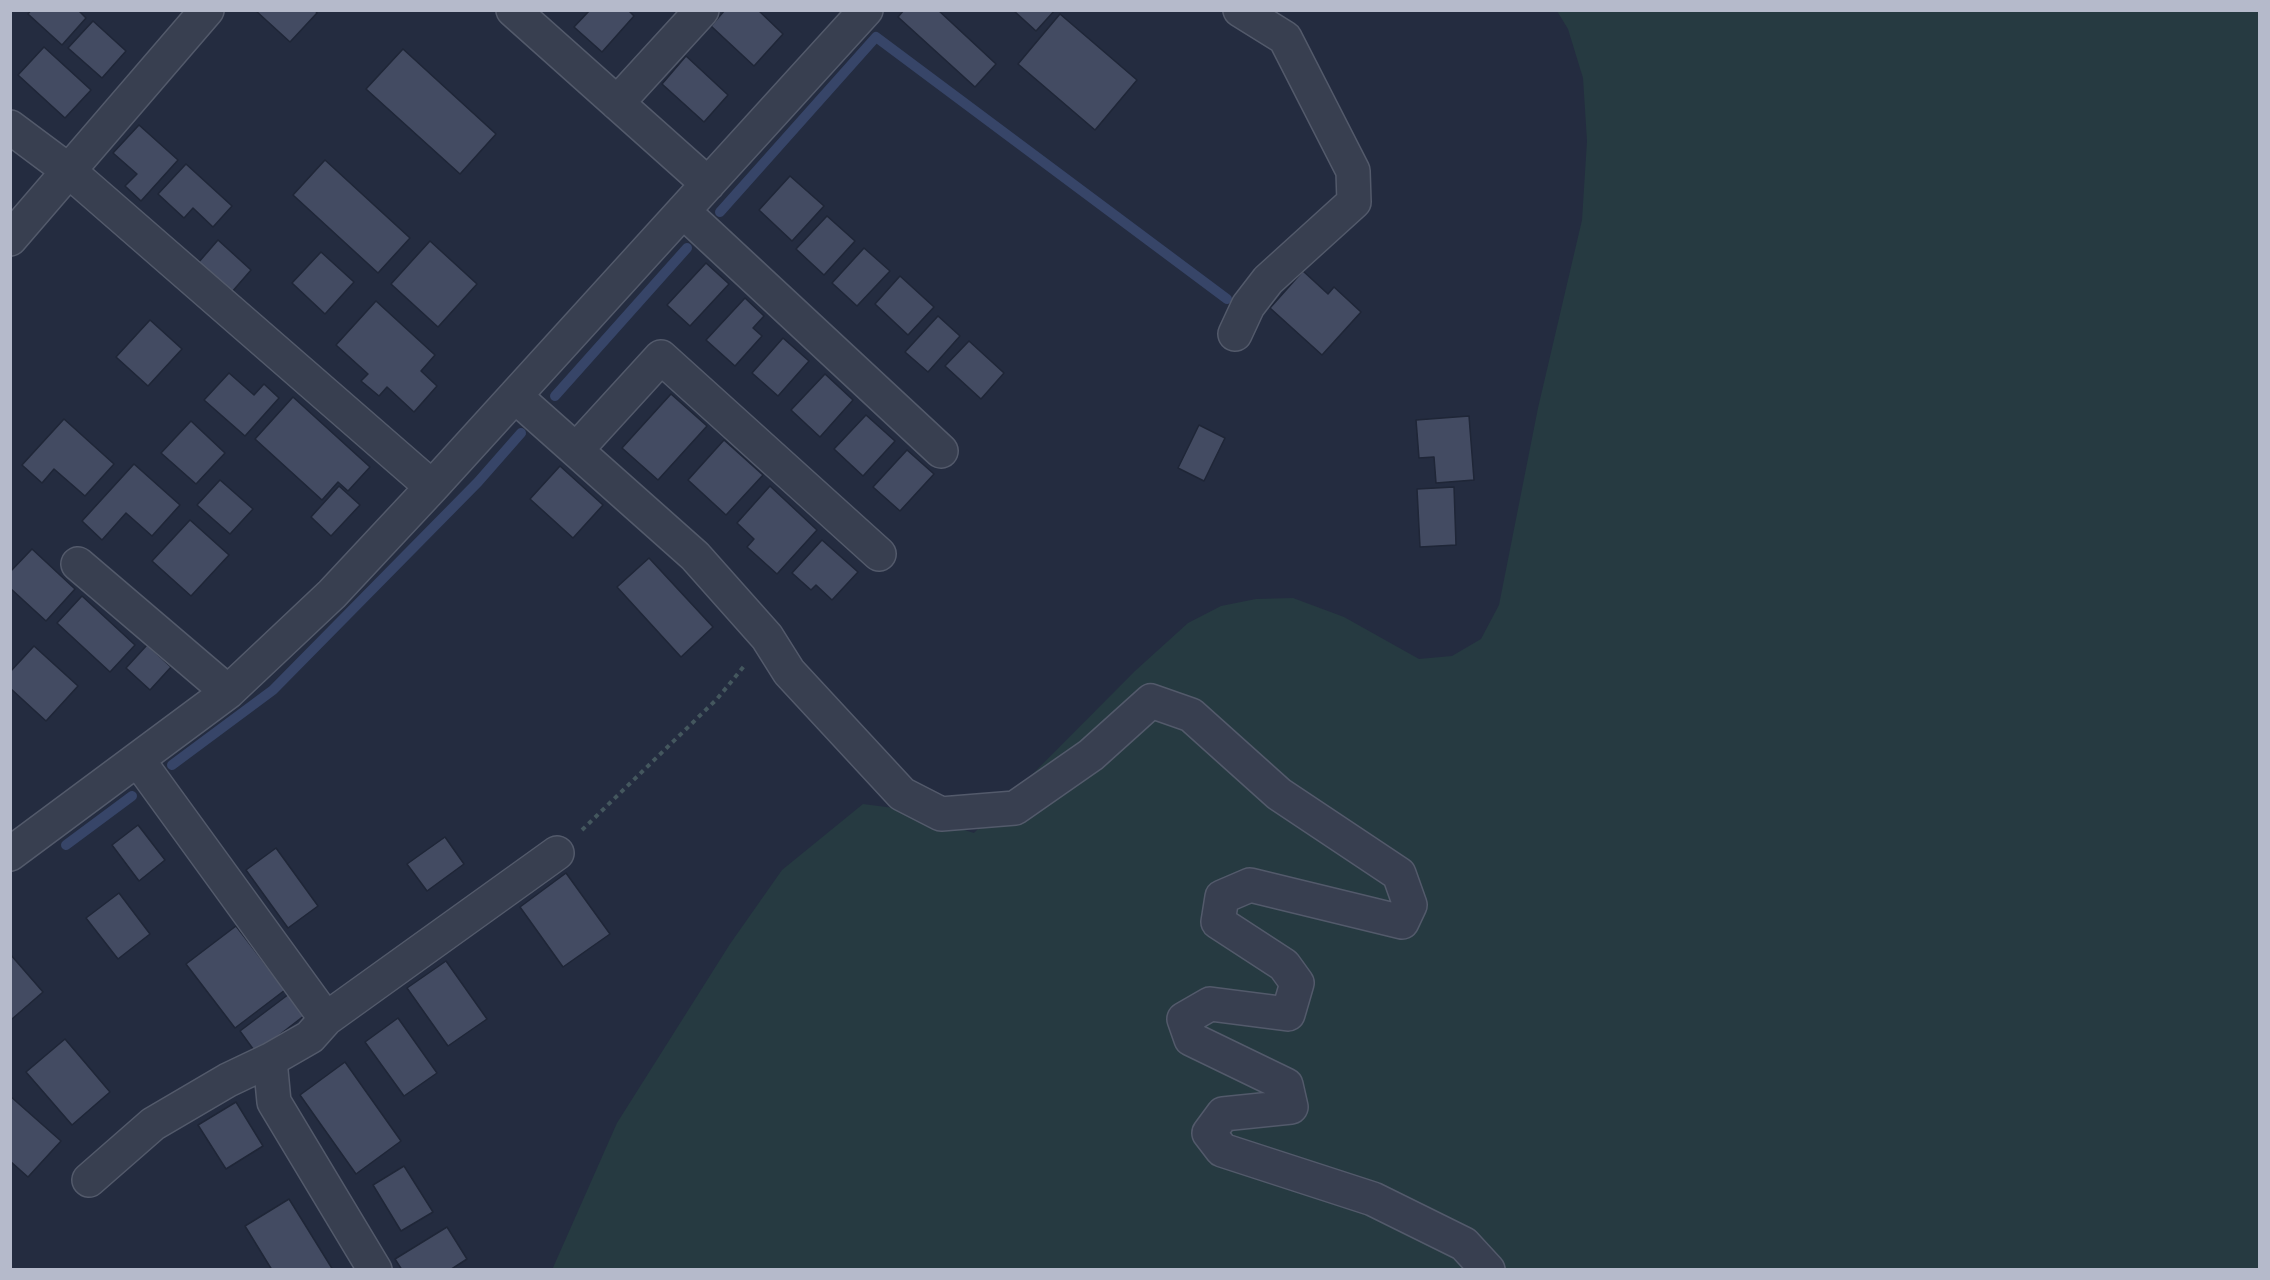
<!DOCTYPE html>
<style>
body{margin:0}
#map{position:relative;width:2270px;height:1280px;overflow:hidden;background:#242c40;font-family:Barlow,sans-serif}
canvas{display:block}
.frame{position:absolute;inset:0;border:12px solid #b5bacb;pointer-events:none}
</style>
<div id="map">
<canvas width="2270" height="1280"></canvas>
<div class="frame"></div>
</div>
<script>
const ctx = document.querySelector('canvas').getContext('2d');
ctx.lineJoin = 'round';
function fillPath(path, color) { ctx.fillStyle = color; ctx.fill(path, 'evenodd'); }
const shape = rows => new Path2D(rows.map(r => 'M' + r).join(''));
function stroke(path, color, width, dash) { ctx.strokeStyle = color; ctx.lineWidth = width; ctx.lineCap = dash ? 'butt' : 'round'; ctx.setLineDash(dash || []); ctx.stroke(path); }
fillPath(shape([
 [1557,11,2259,11,2259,1269,552,1270,617,1123,730,944,782,870,863,804,894,808,974,833,1135,671,1188,623,1221,606,1256,599,1293,598,1344,617,1419,659,1452,656,1481,639,1499,605,1538,408,1582,220,1587,141,1583,78,1568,29]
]), '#263a41');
stroke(shape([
 [720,212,876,37,1227,299],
 [555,396,687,248],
 [172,765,273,690,478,482,521,433],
 [66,845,132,796]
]), '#374568', 10);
const building = shape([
 [31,10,78,10,86,18,62,45,28,14,31,10],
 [255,10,315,10,317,13,290,42,255,10],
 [590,10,628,10,634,16,602,52,574,27,590,10],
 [725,10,758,10,783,34,754,66,711,26,725,10],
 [904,10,938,10,996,64,975,87,898,17,904,10],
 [1013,10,1055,10,1036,31,1013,10],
 [1060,14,1137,80,1095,130,1018,64,1060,14],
 [93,21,126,51,102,78,68,48,93,21],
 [44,47,91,90,65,118,18,75,44,47],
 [403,49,496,134,460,174,366,89,403,49],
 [686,56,728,95,704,122,662,84,686,56],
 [139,125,178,160,141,201,125,186,137,174,113,153,139,125],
 [325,160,410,238,378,273,293,195,325,160],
 [186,164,232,206,213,227,193,208,184,218,158,194,186,164],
 [790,176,824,206,792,241,759,210,790,176],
 [827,216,855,241,824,275,796,249,827,216],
 [218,240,251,270,231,293,198,263,218,240],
 [430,241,477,284,438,327,391,284,430,241],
 [864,248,890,271,857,306,832,283,864,248],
 [321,252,354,282,325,314,292,283,321,252],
 [706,263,729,284,690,326,667,305,706,263],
 [1303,271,1328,294,1334,287,1361,312,1322,355,1270,308,1303,271],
 [900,276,934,307,908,335,875,304,900,276],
 [745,298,764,316,753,328,762,336,735,366,706,340,745,298],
 [376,301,435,355,421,371,437,386,414,412,387,387,379,396,361,381,368,374,336,345,376,301],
 [938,316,960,336,928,372,905,352,938,316],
 [150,320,182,349,148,386,116,357,150,320],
 [783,338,809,361,778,396,752,373,783,338],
 [969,341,1004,373,981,399,945,366,969,341],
 [229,373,254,395,264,384,279,398,245,436,204,400,229,373],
 [825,374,853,400,820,437,791,410,825,374],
 [671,394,707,426,658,480,622,448,671,394],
 [293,397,370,467,348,491,338,482,322,500,255,439,293,397],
 [866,415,895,441,863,476,834,449,866,415],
 [1469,416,1474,480,1436,483,1434,457,1419,458,1416,420,1469,416],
 [64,419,114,464,85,496,54,469,42,483,22,465,64,419],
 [191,421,225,453,196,484,161,453,191,421],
 [1199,425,1225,438,1204,481,1178,468,1199,425],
 [724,440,763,475,726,515,688,480,724,440],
 [907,450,934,474,900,511,873,487,907,450],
 [134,464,180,505,152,536,126,513,102,540,82,521,134,464],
 [560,466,603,505,573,538,530,499,560,466],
 [220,480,253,509,230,534,197,505,220,480],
 [339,486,360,505,331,536,311,517,339,486],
 [770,486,817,530,777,574,747,547,754,539,737,523,770,486],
 [1454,487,1456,545,1420,547,1417,489,1454,487],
 [190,520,229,555,191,596,152,561,190,520],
 [822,540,858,572,832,600,816,585,811,590,792,573,822,540],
 [32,549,75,589,46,621,10,588,10,572,32,549],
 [649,558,713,627,681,657,617,587,649,558],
 [82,596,135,645,110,672,57,623,82,596],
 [147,645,171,667,150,690,126,668,147,645],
 [34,646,78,686,46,721,10,688,10,672,34,646],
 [138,825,165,860,139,881,112,845,138,825],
 [445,837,464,864,427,891,407,864,445,837],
 [276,848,318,906,288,928,246,870,276,848],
 [566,873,610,934,563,967,520,907,566,873],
 [119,893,150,934,118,959,86,918,119,893],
 [236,926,285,990,235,1028,186,964,236,926],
 [10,954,43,992,12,1019,10,1017,10,954],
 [446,961,487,1019,448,1046,407,988,446,961],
 [289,994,305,1015,256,1053,240,1031,289,994],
 [398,1018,437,1073,404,1096,365,1042,398,1018],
 [65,1039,110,1092,72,1125,26,1072,65,1039],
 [345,1062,401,1141,356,1174,300,1095,345,1062],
 [10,1096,61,1141,28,1177,10,1161,10,1096],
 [236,1102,263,1146,226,1169,198,1125,236,1102],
 [404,1166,433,1212,401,1231,373,1185,404,1166],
 [289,1199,333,1270,272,1270,245,1226,289,1199],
 [447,1227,467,1259,450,1270,402,1270,395,1259,447,1227]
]);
fillPath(building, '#434b62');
stroke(building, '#1f2637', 1.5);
const minor = shape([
 [513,10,708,184],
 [617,103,702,10],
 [10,127,69,171,432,487],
 [683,211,941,451],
 [10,239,207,10],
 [1235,334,1248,306,1268,280,1354,202,1353,171,1285,38,1240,10],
 [515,396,695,556,767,637,789,672,902,794,941,814,1015,808,1091,755,1151,701,1191,715,1279,794,1399,874,1410,905,1402,922,1250,885,1222,897,1218,922,1284,965,1297,983,1288,1014,1210,1004,1184,1019,1191,1039,1286,1085,1291,1107,1223,1114,1209,1133,1222,1150,1373,1199,1464,1244,1488,1270],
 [576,450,661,357,879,554],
 [78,564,228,692],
 [138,760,326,1019,310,1037,270,1060,274,1102,375,1270],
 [10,854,228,692,332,594,432,487,866,10],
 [326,1019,557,853],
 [89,1180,153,1124,228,1080,270,1060]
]);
stroke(minor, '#535a6b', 36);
stroke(shape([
 [582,830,717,699,745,665]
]), '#44575e', 4, [4.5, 4.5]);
stroke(minor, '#383f50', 33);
</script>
